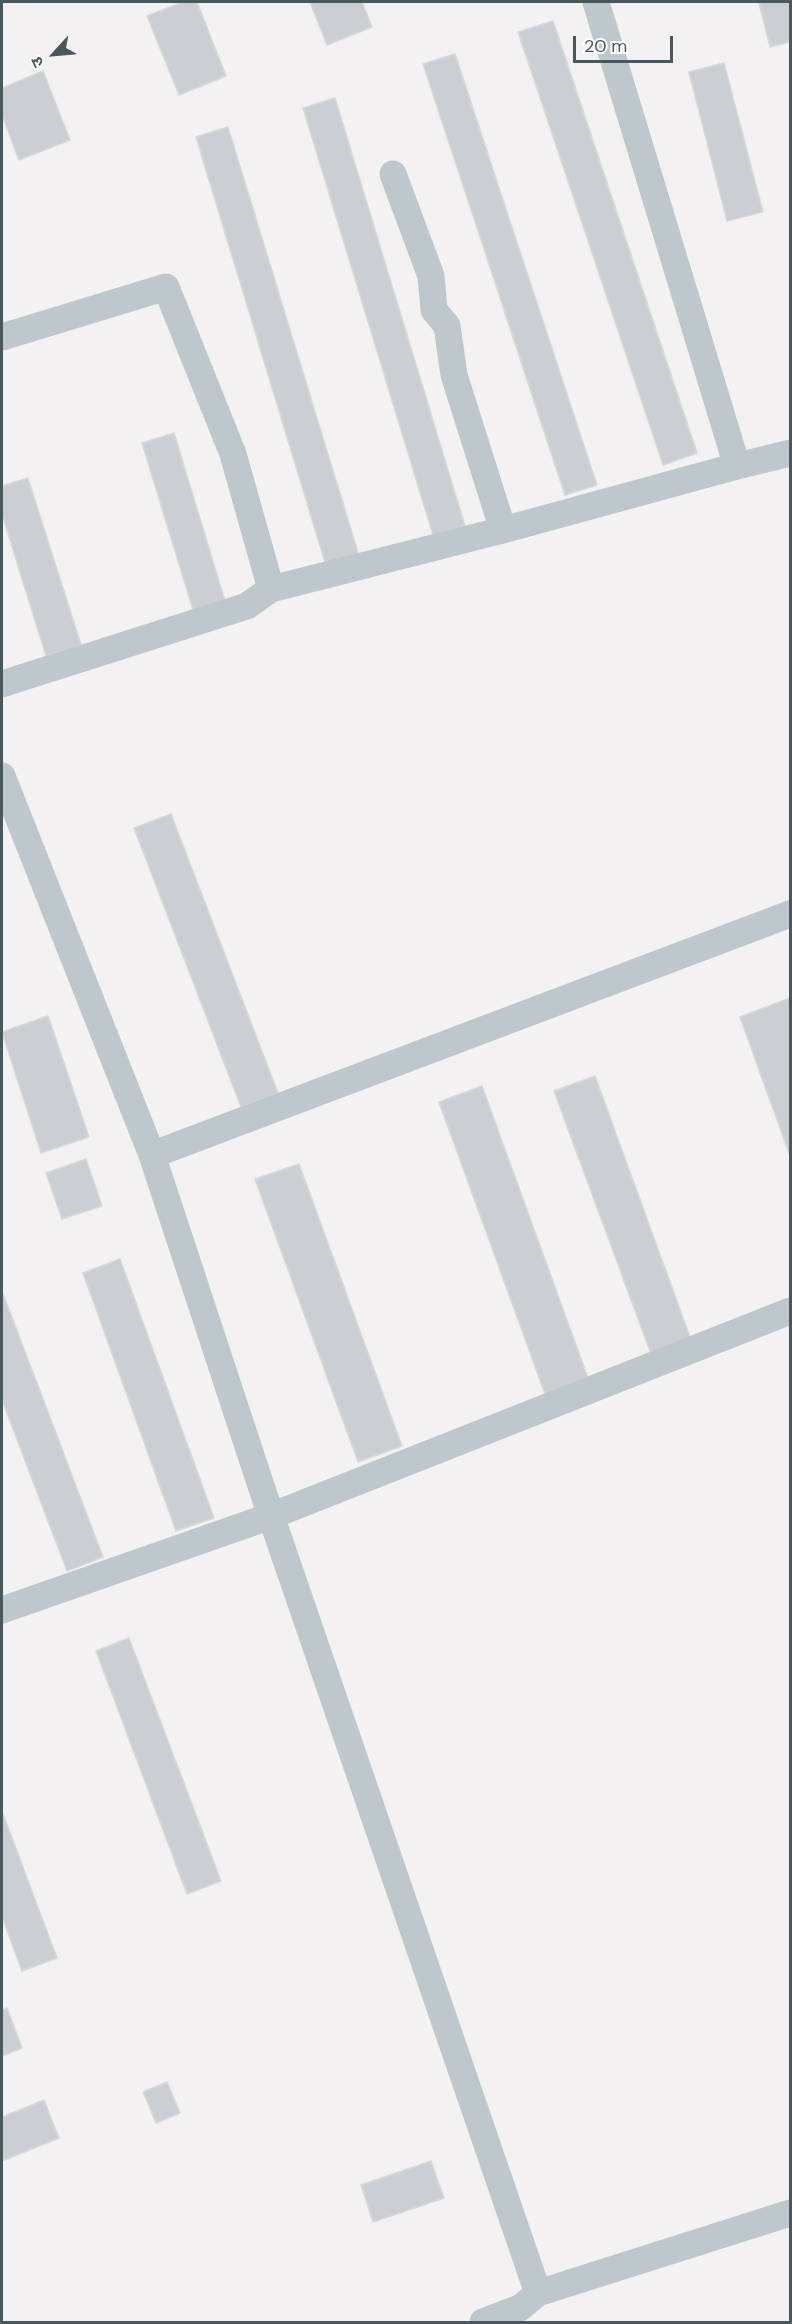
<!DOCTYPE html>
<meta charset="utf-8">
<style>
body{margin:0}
#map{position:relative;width:792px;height:2324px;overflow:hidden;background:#f3f1f2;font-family:"DM Sans","Noto Sans Devanagari",sans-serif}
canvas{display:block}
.frame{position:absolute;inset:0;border:3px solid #4a575d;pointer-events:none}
.north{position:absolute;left:24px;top:24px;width:60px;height:60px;-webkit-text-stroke:4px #fff;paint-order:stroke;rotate:244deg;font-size:16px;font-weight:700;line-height:24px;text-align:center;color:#4a575d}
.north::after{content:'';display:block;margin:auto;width:21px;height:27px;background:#4a575d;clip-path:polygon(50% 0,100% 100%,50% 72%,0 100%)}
.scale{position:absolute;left:573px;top:36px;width:100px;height:27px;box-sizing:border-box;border:3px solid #4a575d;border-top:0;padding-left:8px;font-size:18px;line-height:21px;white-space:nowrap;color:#4a575d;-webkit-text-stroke:4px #fff;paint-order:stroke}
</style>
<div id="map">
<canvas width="792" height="2324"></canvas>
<div class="frame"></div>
<div class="north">उ</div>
<div class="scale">20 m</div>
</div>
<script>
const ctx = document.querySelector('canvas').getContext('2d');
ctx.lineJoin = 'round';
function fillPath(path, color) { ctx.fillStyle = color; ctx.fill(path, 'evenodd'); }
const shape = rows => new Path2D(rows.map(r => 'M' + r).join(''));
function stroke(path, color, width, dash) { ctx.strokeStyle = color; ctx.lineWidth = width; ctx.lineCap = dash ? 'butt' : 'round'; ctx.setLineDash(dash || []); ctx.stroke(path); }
const building = shape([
 [183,2,197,2,226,76,179,95,147,16,183,2],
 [310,2,362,2,372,27,327,45,310,2],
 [765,2,790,2,790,42,770,47,759,3,765,2],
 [553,21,697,453,663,465,518,32,553,21],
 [455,54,597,485,565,495,423,64,455,54],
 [724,63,763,212,727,221,689,72,724,63],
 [43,71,70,140,19,160,2,115,2,88,43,71],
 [335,98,465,526,433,535,303,108,335,98],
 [228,127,360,559,327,569,196,137,228,127],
 [174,433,225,601,193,610,142,443,174,433],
 [28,478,81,645,46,656,2,514,2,486,28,478],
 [171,814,278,1093,241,1107,134,828,171,814],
 [790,998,790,1156,740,1017,790,998],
 [48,1016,89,1137,41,1153,2,1032,48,1016],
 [595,1076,694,1348,654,1362,554,1091,595,1076],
 [482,1086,592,1389,549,1405,439,1102,482,1086],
 [86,1159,102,1206,62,1219,46,1173,86,1159],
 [299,1164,402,1446,358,1462,255,1179,299,1164],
 [120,1259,214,1518,176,1531,83,1273,120,1259],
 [2,1291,103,1557,67,1571,2,1400,2,1291],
 [129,1638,221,1881,187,1894,96,1651,129,1638],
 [2,1811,57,1958,22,1971,2,1917,2,1811],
 [7,2008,22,2048,2,2056,2,2010,7,2008],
 [167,2082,180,2113,156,2123,143,2092,167,2082],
 [44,2100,59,2138,2,2161,2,2117,44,2100],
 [431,2161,444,2198,373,2222,361,2185,431,2161]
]);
fillPath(building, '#cccfd2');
stroke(building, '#d6d8dc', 1.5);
stroke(shape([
 [596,2,737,466],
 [393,174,431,276,434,310,447,326,454,375,503,530],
 [2,337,166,287,233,454,271,589],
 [2,684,247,606,271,589,503,530,737,466,790,453],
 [2,776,152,1155,271,1516,538,2293],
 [152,1155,790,914],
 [2,1610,271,1516,790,1311],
 [483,2322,520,2308,538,2293,790,2213]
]), '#bec7cc', 27);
</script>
